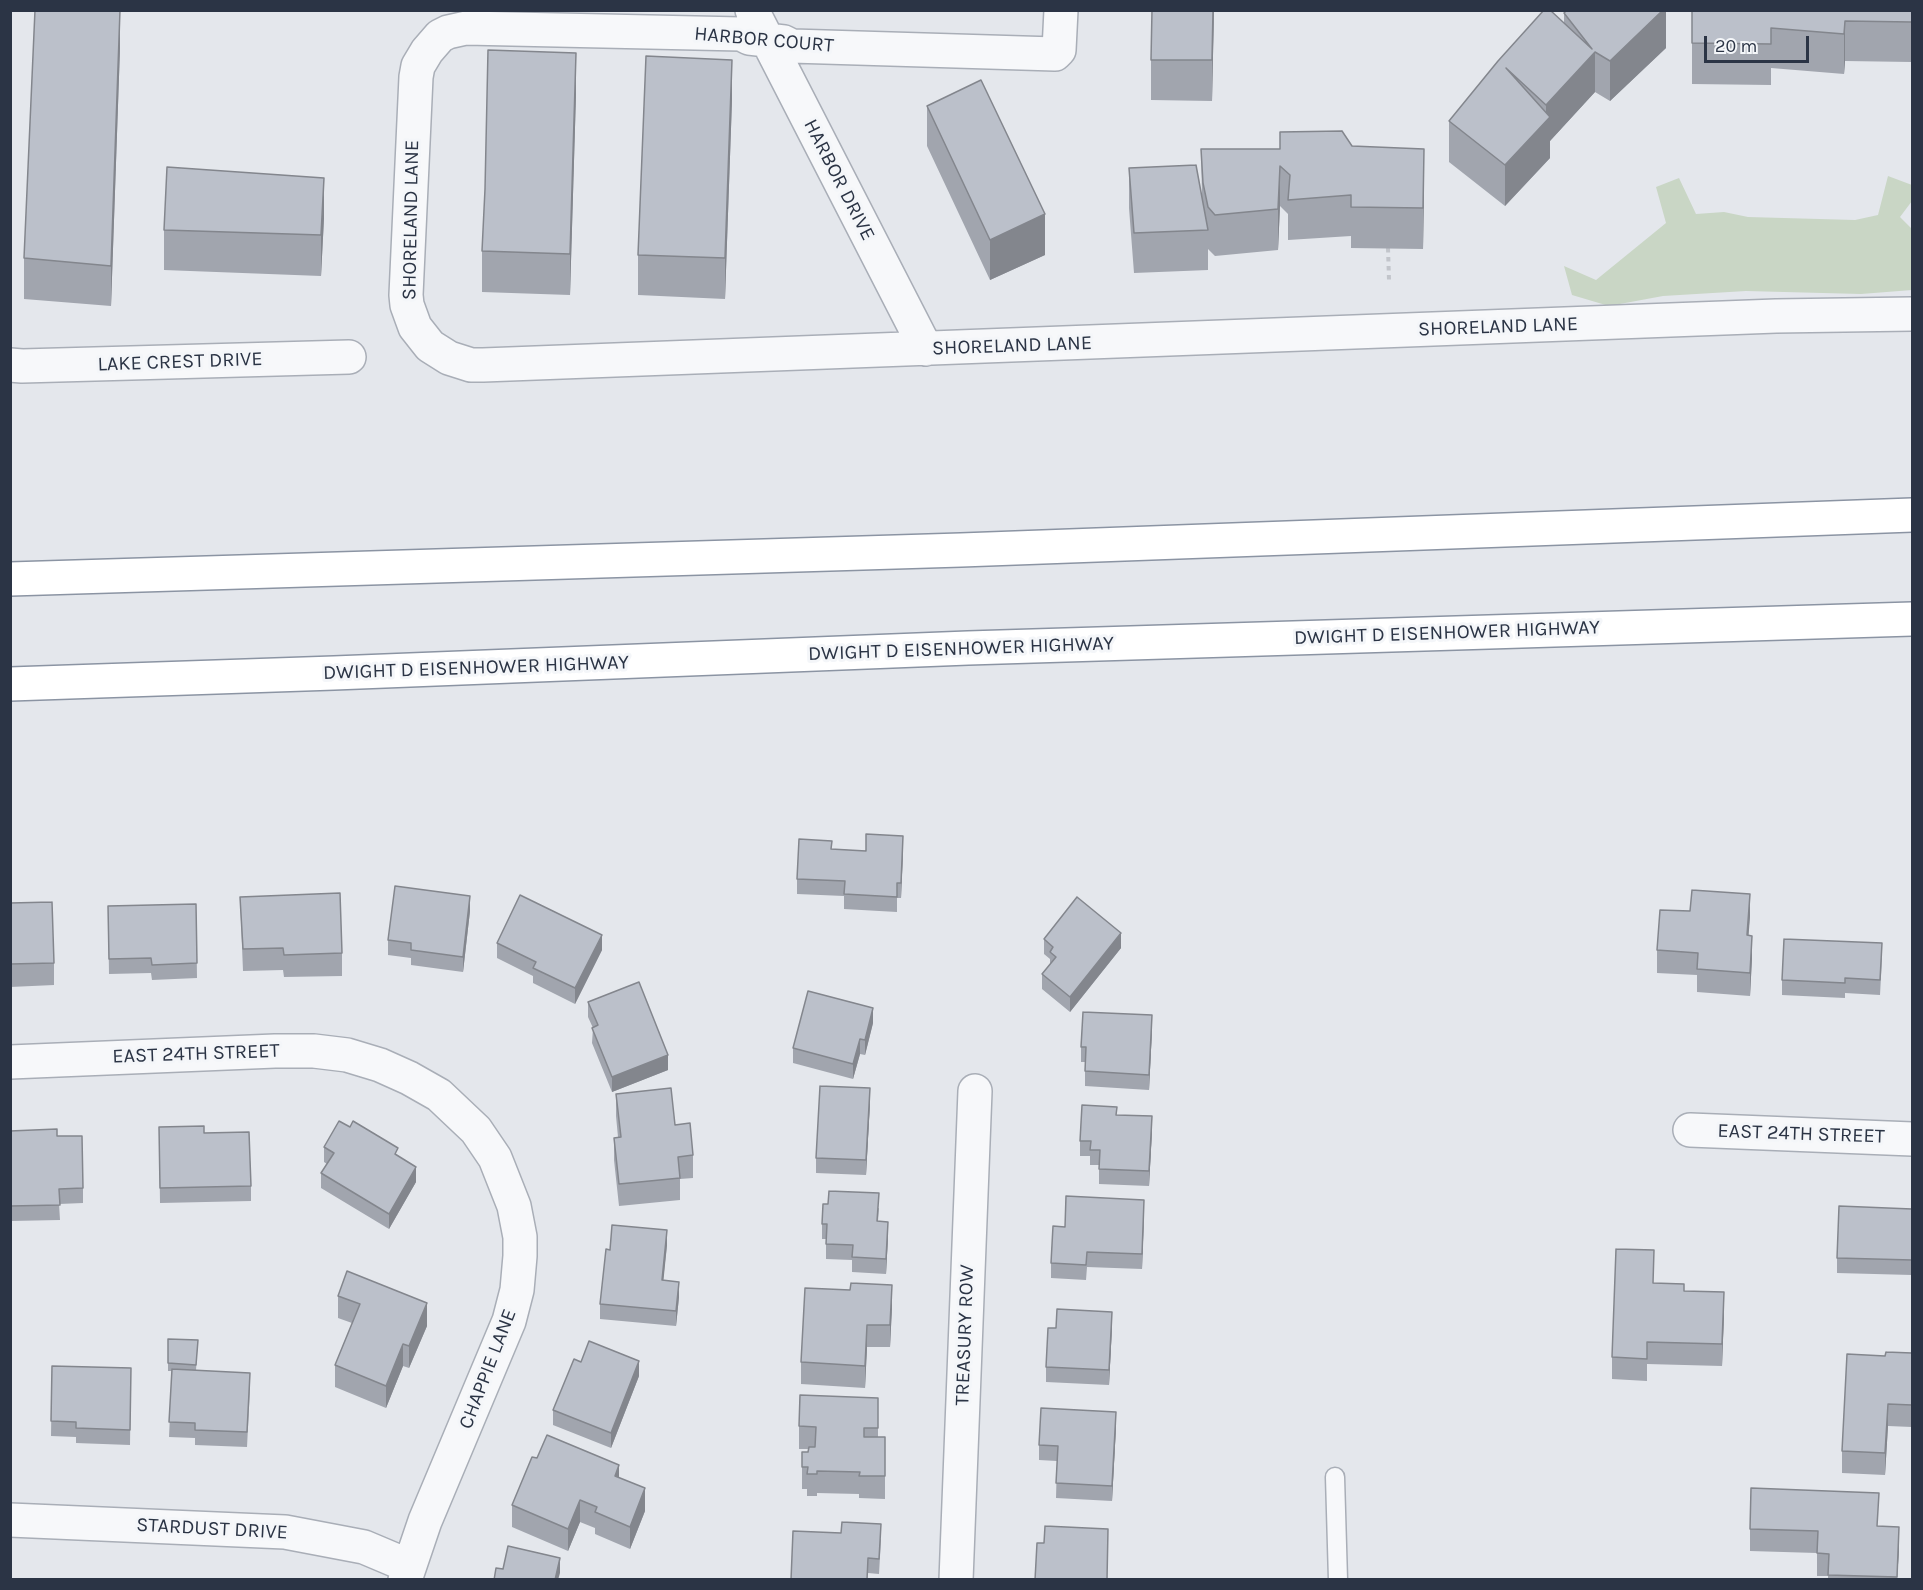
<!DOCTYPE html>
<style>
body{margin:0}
#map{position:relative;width:1923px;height:1590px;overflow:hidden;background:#e4e7ec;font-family:Karla,sans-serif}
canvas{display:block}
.frame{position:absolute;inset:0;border:12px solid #2b3445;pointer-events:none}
.scale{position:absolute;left:1704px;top:36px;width:105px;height:27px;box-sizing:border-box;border:3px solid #2b3445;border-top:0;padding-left:8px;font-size:18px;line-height:21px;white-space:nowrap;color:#2b3445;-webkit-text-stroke:4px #f4f6f9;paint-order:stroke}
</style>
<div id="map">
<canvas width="1923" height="1590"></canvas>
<div class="frame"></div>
<div class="scale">20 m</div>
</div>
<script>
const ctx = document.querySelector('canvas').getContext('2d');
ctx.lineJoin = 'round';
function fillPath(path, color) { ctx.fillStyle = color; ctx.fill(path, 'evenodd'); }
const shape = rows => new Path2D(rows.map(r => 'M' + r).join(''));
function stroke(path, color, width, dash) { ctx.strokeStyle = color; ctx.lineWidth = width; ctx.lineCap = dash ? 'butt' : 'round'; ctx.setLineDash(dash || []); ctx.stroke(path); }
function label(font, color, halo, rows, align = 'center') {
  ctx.font = font + ' Karla,sans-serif'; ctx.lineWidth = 6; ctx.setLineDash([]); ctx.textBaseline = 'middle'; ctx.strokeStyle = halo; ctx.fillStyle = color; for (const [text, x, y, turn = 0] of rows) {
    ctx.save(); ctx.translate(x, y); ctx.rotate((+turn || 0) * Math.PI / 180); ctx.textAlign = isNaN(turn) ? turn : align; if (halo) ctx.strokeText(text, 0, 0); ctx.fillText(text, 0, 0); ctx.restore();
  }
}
fillPath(shape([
 [1888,176,1912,185,1912,201,1900,217,1912,229,1912,290,1861,294,1746,291,1663,296,1609,306,1572,295,1564,266,1596,280,1666,223,1656,187,1679,178,1696,214,1724,212,1748,217,1855,220,1878,215]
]), '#c9d6c5');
const service = shape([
 [1335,1477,1338,1580]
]);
const minor = shape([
 [752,10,926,349],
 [1061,10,1059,50,1055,54,792,46,784,42,749,38,741,34,466,28,448,32,440,36,427,51,418,66,416,77,406,295,407,305,415,327,430,346,449,358,471,365,483,365,1776,316,1912,314],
 [10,365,22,366,349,357],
 [10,1062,275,1051,314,1051,347,1055,380,1065,409,1078,439,1095,476,1130,495,1158,514,1206,520,1237,520,1256,517,1290,509,1321,425,1521,405,1580],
 [1690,1130,1912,1139],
 [10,1520,285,1532,364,1547,409,1566],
 [956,1580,975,1091]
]);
const motorway = shape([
 [10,579,961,550,1912,515],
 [10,684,334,673,968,648,1912,619]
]);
stroke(service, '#a9aeb7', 21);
stroke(minor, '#a9aeb7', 36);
stroke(motorway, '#8b94a3', 36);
stroke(shape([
 [1388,248,1389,280]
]), '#c2c5cb', 4, [4.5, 4.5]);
stroke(service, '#f7f8fa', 18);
stroke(minor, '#f7f8fa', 33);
stroke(motorway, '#fff', 33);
fillPath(shape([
 [1214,10,1212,101,1151,100,1151,60],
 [1666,10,1666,48,1610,101,1595,92,1550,141,1550,158,1505,206,1449,162,1449,121,1564,24,1564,13],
 [1692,10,1912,10,1912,62,1845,61,1844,74,1771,68,1771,85,1692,84],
 [120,48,111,306,24,299,24,258],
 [576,94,570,295,482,292,482,251],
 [732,100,725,299,638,295,638,255],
 [927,106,1045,255,990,280,927,146],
 [1280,132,1352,146,1424,189,1423,249,1351,248,1351,236,1288,240,1288,214,1280,206,1278,250,1215,256,1208,249,1208,270,1134,273,1129,208,1129,168,1202,194,1201,149,1280,149],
 [324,218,321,276,164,270,164,230],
 [832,849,866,851,903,851,901,898,897,898,897,912,844,909,844,896,797,894,797,879],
 [240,897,342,953,342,976,284,977,283,970,243,971],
 [10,903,54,963,54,985,10,987],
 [196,904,197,978,152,980,151,973,109,974,108,906],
 [470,911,463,972,411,965,411,958,388,955,388,940],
 [1750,916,1748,935,1752,958,1750,996,1697,992,1697,975,1657,973,1657,950],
 [1044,939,1121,948,1070,1012,1042,989,1042,974,1050,964,1050,959,1044,954],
 [497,943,602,950,575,1004,533,983,533,976,497,958],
 [1882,958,1880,995,1845,993,1845,998,1782,995,1782,980],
 [588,1002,668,1070,612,1092,592,1043,593,1028,588,1017],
 [873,1023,865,1055,860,1054,853,1079,793,1063,793,1048],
 [1152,1030,1149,1090,1085,1086,1085,1062,1081,1062,1081,1047],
 [616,1094,675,1125,693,1155,693,1178,680,1179,680,1200,619,1206,614,1160,614,1138,618,1137,616,1116],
 [870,1103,866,1175,816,1173,816,1158],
 [159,1127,204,1133,251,1186,251,1201,160,1203],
 [10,1131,57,1136,83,1188,83,1203,59,1204,60,1220,10,1221],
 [1152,1131,1149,1186,1099,1184,1099,1165,1090,1165,1090,1156,1080,1156,1080,1141],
 [324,1147,398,1156,416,1182,389,1229,321,1188,321,1173,327,1164,324,1162],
 [879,1208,878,1221,888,1237,886,1274,852,1272,852,1260,826,1259,826,1239,822,1239,822,1224],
 [1912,1209,1912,1275,1837,1273,1837,1258],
 [1144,1215,1142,1269,1087,1267,1086,1280,1051,1278,1051,1263,1065,1227],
 [667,1245,663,1280,679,1297,676,1326,600,1319,600,1304,610,1250],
 [1654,1283,1684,1291,1724,1314,1722,1366,1647,1364,1647,1381,1612,1379,1612,1357],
 [338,1296,427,1326,409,1368,403,1366,386,1408,335,1387,335,1365,352,1323,338,1318],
 [892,1307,890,1347,867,1347,865,1388,801,1384,801,1362],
 [1112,1327,1109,1385,1046,1382,1046,1367,1056,1328],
 [168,1339,198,1340,196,1370,250,1388,247,1447,195,1445,195,1438,169,1437,172,1371,168,1371],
 [1912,1353,1912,1427,1888,1426,1885,1475,1842,1473,1842,1451,1885,1356],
 [581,1362,639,1376,611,1448,553,1425,553,1410],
 [52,1366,131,1368,130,1445,76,1443,76,1437,51,1436],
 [878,1398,878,1437,885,1437,885,1499,859,1498,859,1494,817,1493,817,1496,807,1496,807,1489,802,1489,802,1452,808,1452,809,1449,799,1449,799,1426],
 [1116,1427,1112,1501,1056,1498,1057,1461,1039,1460,1039,1445],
 [619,1478,645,1511,630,1549,595,1534,595,1528,580,1522,568,1551,512,1527,512,1505],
 [1878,1526,1899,1549,1897,1580,1828,1580,1828,1576,1817,1576,1817,1553,1750,1551,1750,1529],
 [881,1539,879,1574,868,1573,791,1580]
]), '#a1a5ae');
fillPath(shape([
 [120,10,120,48,111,306,111,266],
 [1213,10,1214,10,1212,101,1212,60],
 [1663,10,1666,10,1666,48,1610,101,1610,61],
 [1845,21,1845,61,1844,74,1844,34],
 [1595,52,1595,92,1550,141,1550,158,1505,206,1505,165,1546,121,1546,105],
 [576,53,576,94,570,295,570,254],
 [732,60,732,100,725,299,725,258],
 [1424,149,1424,189,1423,249,1423,208],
 [1280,166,1280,206,1278,250,1278,209],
 [324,178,324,218,321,276,321,235],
 [1045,214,1045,255,990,280,990,240],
 [903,836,903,851,901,898,901,883],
 [1750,894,1750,916,1747,957,1747,935],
 [470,896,470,911,463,972,463,957],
 [1121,933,1121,948,1070,1012,1070,997],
 [602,935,602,950,575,1004,575,988],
 [1752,936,1752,958,1750,996,1750,973],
 [873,1008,873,1023,865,1055,865,1040],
 [1152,1015,1152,1030,1149,1090,1149,1075],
 [860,1039,860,1054,853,1079,853,1064],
 [668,1055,668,1070,612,1092,612,1077],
 [870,1088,870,1103,866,1175,866,1160],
 [1152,1116,1152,1131,1149,1186,1149,1171],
 [416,1167,416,1182,389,1229,389,1214],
 [1144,1200,1144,1215,1142,1269,1142,1254],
 [888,1222,888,1237,886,1274,886,1259],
 [667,1230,667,1245,662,1295,662,1280],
 [679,1282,679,1297,676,1326,676,1311],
 [892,1285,892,1307,890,1347,890,1325],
 [1724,1292,1724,1314,1722,1366,1722,1344],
 [427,1303,427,1326,409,1368,409,1346],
 [1112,1312,1112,1327,1109,1385,1109,1370],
 [867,1325,867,1347,865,1388,865,1366],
 [403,1344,403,1366,386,1408,386,1386],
 [639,1361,639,1376,611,1448,611,1433],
 [1888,1404,1888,1426,1885,1475,1885,1453],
 [1116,1412,1116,1427,1112,1501,1112,1486],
 [619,1465,619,1488,615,1476],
 [645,1488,645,1511,630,1549,630,1527],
 [580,1500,580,1522,568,1551,568,1529],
 [1899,1527,1899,1549,1897,1580,1897,1577],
 [560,1558,560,1573,558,1580,555,1580]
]), '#83868d');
const building = shape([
 [35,10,120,10,111,266,24,258,35,10],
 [1152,10,1213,10,1212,60,1151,60,1152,10],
 [1544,10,1550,10,1592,49,1564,13,1567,10,1663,10,1610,61,1595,52,1546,105,1506,68,1550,117,1505,165,1449,121,1498,61,1544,10],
 [1692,10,1912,10,1912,22,1845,21,1844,34,1771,28,1771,44,1692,43,1692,10],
 [488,50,576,53,570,254,482,251,485,189,488,50],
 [646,56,732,60,725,258,638,255,646,56],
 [981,80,1045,214,990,240,927,106,981,80],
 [1342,131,1352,146,1424,149,1423,208,1351,207,1351,195,1288,200,1290,175,1280,166,1278,209,1215,215,1208,207,1203,183,1201,149,1280,149,1280,132,1342,131],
 [1196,165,1208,230,1134,233,1129,168,1196,165],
 [167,167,324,178,321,235,164,230,167,167],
 [866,834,903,836,901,883,897,883,897,897,844,894,845,881,797,879,799,839,832,841,831,849,866,851,866,834],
 [395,886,470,896,463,957,411,950,411,943,388,940,395,886],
 [1692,890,1750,894,1747,935,1752,936,1750,973,1697,969,1698,953,1657,950,1660,910,1690,911,1692,890],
 [340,893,342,953,284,955,283,948,243,949,240,897,340,893],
 [520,895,602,935,575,988,533,968,536,962,497,943,520,895],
 [1077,897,1121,933,1070,997,1042,974,1056,957,1050,952,1053,947,1044,939,1077,897],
 [52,902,54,963,10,964,10,903,52,902],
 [196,904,197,963,152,965,151,958,109,959,108,906,196,904],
 [1784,939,1882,943,1880,980,1845,978,1845,983,1782,980,1784,939],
 [639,982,668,1055,612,1077,592,1028,598,1025,588,1002,639,982],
 [808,991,873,1008,865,1040,860,1039,853,1064,793,1048,808,991],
 [1083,1012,1152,1015,1149,1075,1085,1071,1086,1047,1081,1047,1083,1012],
 [820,1086,870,1088,866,1160,816,1158,820,1086],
 [671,1088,675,1125,690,1123,693,1155,678,1157,680,1178,619,1184,614,1138,621,1137,616,1094,671,1088],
 [1082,1105,1117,1107,1116,1115,1152,1116,1149,1171,1099,1169,1100,1150,1090,1150,1091,1141,1080,1141,1082,1105],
 [339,1121,350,1127,353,1121,398,1148,395,1154,416,1167,389,1214,321,1173,334,1153,324,1147,339,1121],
 [204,1126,204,1133,249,1132,251,1186,160,1188,159,1127,204,1126],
 [57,1129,57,1136,82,1136,83,1188,59,1189,60,1205,10,1206,10,1131,57,1129],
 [829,1191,879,1193,877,1221,888,1222,886,1259,852,1257,853,1245,826,1244,827,1224,822,1224,823,1204,828,1204,829,1191],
 [1066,1196,1144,1200,1142,1254,1087,1252,1086,1265,1051,1263,1053,1226,1065,1227,1066,1196],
 [1839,1206,1912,1209,1912,1260,1837,1258,1839,1206],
 [612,1225,667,1230,662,1280,679,1282,676,1311,600,1304,606,1249,610,1250,612,1225],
 [1616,1249,1654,1250,1653,1283,1684,1284,1684,1291,1724,1292,1722,1344,1647,1342,1647,1359,1612,1357,1616,1249],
 [347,1271,427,1303,409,1346,403,1344,386,1386,335,1365,360,1304,338,1296,347,1271],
 [851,1283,892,1285,890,1325,867,1325,865,1366,801,1362,805,1288,850,1290,851,1283],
 [1057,1309,1112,1312,1109,1370,1046,1367,1048,1328,1056,1328,1057,1309],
 [168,1339,198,1340,196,1365,168,1363,168,1339],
 [589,1341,639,1361,611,1433,553,1410,574,1359,581,1362,589,1341],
 [1886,1352,1912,1353,1912,1405,1888,1404,1885,1453,1842,1451,1847,1354,1885,1356,1886,1352],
 [52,1366,131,1368,130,1430,76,1428,76,1422,51,1421,52,1366],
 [172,1369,250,1373,247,1432,195,1430,195,1423,169,1422,172,1369],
 [800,1395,878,1398,878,1428,864,1428,864,1437,885,1437,885,1476,859,1476,860,1472,817,1471,817,1474,807,1474,808,1467,802,1467,802,1452,808,1452,809,1447,815,1447,816,1427,799,1426,800,1395],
 [1041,1408,1116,1412,1112,1486,1056,1483,1058,1446,1039,1445,1041,1408],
 [547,1435,619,1465,615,1476,645,1488,630,1527,595,1512,597,1507,580,1500,568,1529,512,1505,532,1457,537,1458,547,1435],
 [1751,1488,1879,1493,1877,1526,1899,1527,1897,1577,1828,1575,1829,1554,1817,1553,1818,1531,1750,1529,1751,1488],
 [842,1522,881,1524,879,1559,868,1558,867,1580,791,1580,793,1531,841,1533,842,1522],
 [1045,1526,1108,1529,1107,1580,1035,1580,1037,1543,1044,1543,1045,1526],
 [508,1546,560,1558,555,1580,494,1580,496,1568,503,1569,508,1546]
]);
fillPath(building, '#bbc0ca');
stroke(building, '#83868d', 1.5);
label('20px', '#2b3445', '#f4f6f9', [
 ["HARBOR COURT",764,40,5],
 ["HARBOR DRIVE",839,180,63],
 ["SHORELAND LANE",411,220,-89],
 ["SHORELAND LANE",1498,327,-2],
 ["SHORELAND LANE",1012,346,-2],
 ["LAKE CREST DRIVE",180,362,-2],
 ["DWIGHT D EISENHOWER HIGHWAY",1447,633,-2],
 ["DWIGHT D EISENHOWER HIGHWAY",961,649,-2],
 ["DWIGHT D EISENHOWER HIGHWAY",476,668,-2],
 ["EAST 24TH STREET",196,1054,-2],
 ["EAST 24TH STREET",1801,1134,2],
 ["TREASURY ROW",965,1335,-88],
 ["CHAPPIE LANE",488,1369,-69],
 ["STARDUST DRIVE",212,1529,3]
]);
</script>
